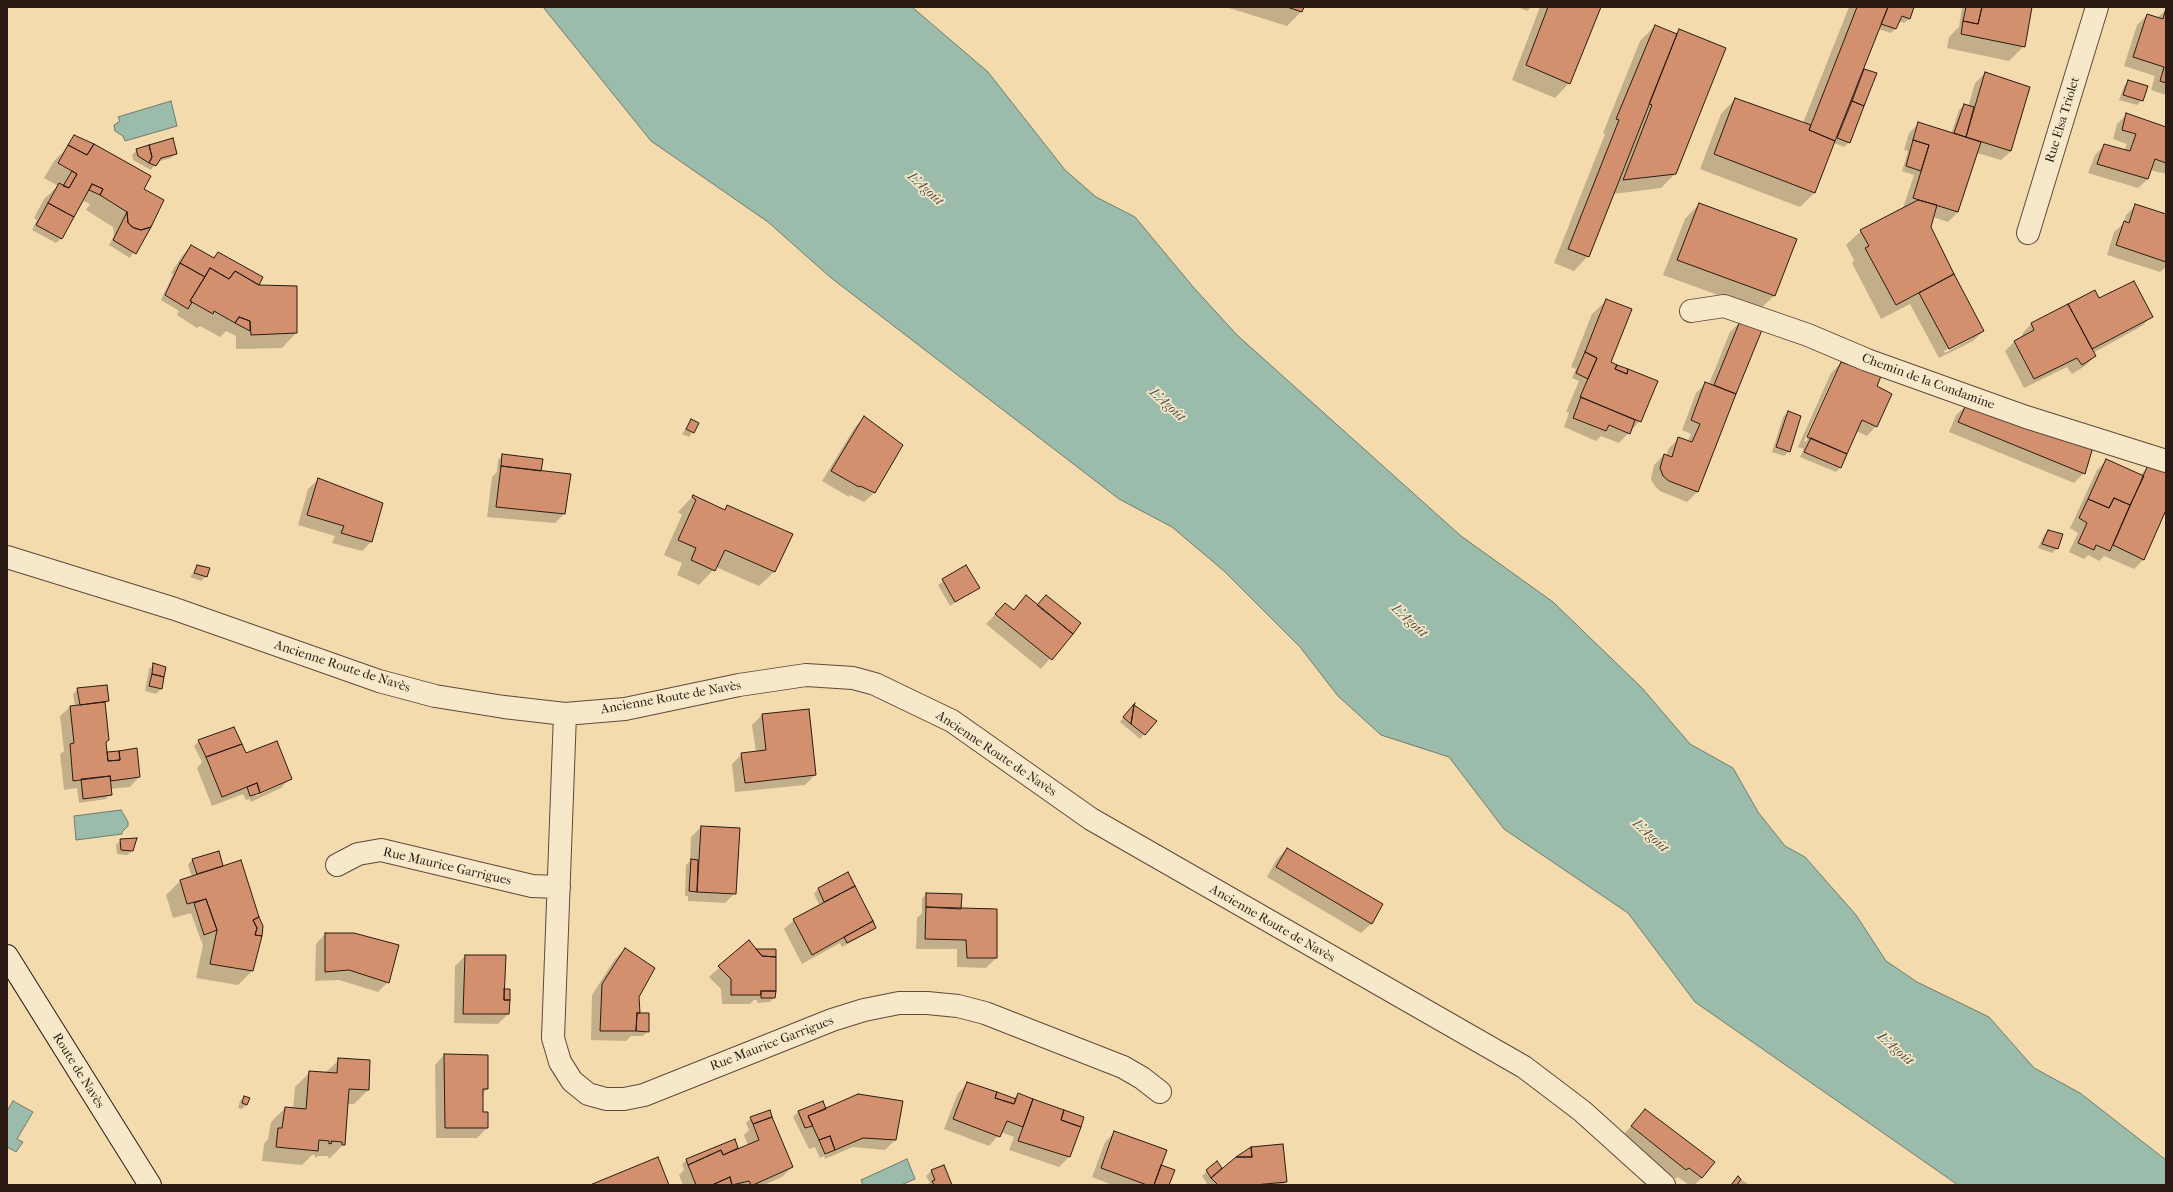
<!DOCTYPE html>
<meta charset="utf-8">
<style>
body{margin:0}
#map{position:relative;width:2173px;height:1192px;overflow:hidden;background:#f3dbad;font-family:"IM FELL French Canon",serif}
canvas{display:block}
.frame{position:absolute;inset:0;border:8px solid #2b1a13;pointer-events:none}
</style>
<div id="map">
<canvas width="2173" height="1192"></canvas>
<div class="frame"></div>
</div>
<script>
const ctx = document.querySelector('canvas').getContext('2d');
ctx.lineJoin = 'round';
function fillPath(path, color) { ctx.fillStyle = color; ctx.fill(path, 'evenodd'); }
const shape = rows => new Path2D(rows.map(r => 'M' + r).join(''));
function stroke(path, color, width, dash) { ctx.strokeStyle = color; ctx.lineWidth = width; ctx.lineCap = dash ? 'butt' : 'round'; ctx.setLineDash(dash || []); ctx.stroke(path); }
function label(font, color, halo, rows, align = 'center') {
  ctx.font = font + ' "IM FELL French Canon",serif'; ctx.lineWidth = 3.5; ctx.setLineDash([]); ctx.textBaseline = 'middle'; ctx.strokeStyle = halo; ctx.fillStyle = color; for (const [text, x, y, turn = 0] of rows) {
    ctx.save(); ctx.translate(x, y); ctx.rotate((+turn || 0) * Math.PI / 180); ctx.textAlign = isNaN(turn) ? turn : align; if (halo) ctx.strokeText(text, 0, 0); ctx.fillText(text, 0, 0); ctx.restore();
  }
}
const water = shape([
 [543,7,912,7,988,72,1065,170,1096,197,1135,217,1194,288,1237,335,1461,536,1553,602,1642,688,1690,744,1733,768,1758,812,1785,846,1805,857,1856,915,1886,961,1917,982,1989,1017,2034,1068,2080,1093,2166,1160,2166,1185,1958,1185,1695,1002,1628,913,1504,829,1449,757,1381,735,1338,696,1300,647,1224,571,1172,527,1119,499,830,277,768,222,651,141,543,7],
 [171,101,177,126,125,141,123,136,115,131,114,125,120,121,118,117,171,101],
 [121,810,128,822,128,826,122,832,122,834,76,840,74,816,121,810],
 [13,1101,33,1112,17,1139,23,1142,16,1152,7,1147,7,1111,13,1101],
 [907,1159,915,1179,901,1185,863,1185,861,1180,907,1159]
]);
fillPath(water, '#9bbbab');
stroke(water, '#6e7b6e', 1);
fillPath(shape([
 [1226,7,1303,7,1302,11,1287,26],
 [1518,7,1531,7,1527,11],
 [1540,7,1600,7,1569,83,1555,98,1512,80],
 [1849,7,1913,7,1909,19,1904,23,1898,21,1896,28,1891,33,1878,29,1862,69,1876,74,1849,142,1844,147,1834,143,1814,193,1800,207,1700,169,1721,114,1735,99,1803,123],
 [1962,7,2031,7,2024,46,2009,61,1947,48,1949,37,1959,27],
 [2166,10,2166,95,2151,90,2155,76,2124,66,2137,25,2147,15,2157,18],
 [1655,26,1675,34,1679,30,1676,173,1661,188,1613,194,1588,256,1574,271,1554,263,1605,134,1603,133,1640,41],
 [1985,73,2011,151,2001,160,1977,153,1958,212,1948,222,1933,217,1930,227,1983,331,1973,341,1939,358,1910,304,1881,319,1852,263,1854,260,1846,245,1861,231,1903,208,1914,175,1902,171,1908,151,1904,150,1909,133,1919,123,1951,134,1959,110,1964,105,1968,107,1975,83],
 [1972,336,1972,338,1945,353,1944,351],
 [2129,81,2142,100,2137,105,2119,100,2124,86],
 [2126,115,2166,128,2166,174,2150,170,2148,179,2138,188,2088,173,2095,155,2105,145,2124,151,2127,144,2113,139,2117,124],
 [74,136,143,189,148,229,130,258,109,245,114,236,113,227,86,210,90,204,82,200,61,239,56,243,32,230,37,220,34,218,44,199,58,186,44,178,54,161,64,151],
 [137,150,175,154,171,158,157,162,151,170,133,160,132,155],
 [1699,204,1796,240,1774,296,1759,310,1663,275,1685,219],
 [2136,205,2166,215,2166,267,2160,272,2107,255,2114,232,2123,224,2126,215],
 [191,246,213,258,218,253,257,286,296,287,296,333,282,348,236,349,236,336,226,331,220,337,200,326,197,328,177,315,179,311,161,300,173,274,171,273,182,256],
 [2095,291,2099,300,2151,317,2142,326,2093,353,2095,356,2085,366,2072,374,2067,367,2024,388,2005,351,2015,341,2023,337,2022,334,2031,324],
 [1607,300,1610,363,1640,421,1619,443,1601,436,1596,441,1564,427,1569,413,1566,412,1579,381,1572,378,1576,369,1571,367,1592,314],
 [1740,322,1761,330,1697,492,1687,502,1660,491,1654,485,1651,479,1654,465,1664,455,1666,456,1669,448,1679,439,1688,441,1691,434,1682,430,1696,393,1706,383,1709,384,1730,332],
 [1841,363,1876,387,1876,426,1867,436,1856,431,1840,468,1836,472,1800,457,1804,449,1798,447,1831,373],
 [1835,373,1837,373,1806,442,1804,441],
 [1966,406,2084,473,2074,483,1949,432,1956,415],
 [1788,412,1789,451,1784,456,1772,452,1783,417],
 [864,418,902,445,874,493,864,502,850,495,849,497,822,481,855,427],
 [691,421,698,424,689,437,682,434],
 [503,455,540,472,564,514,555,523,487,517,492,477,497,472,498,460],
 [2107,460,2140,475,2149,466,2166,472,2166,508,2144,559,2134,569,2104,556,2099,561,2088,555,2084,559,2069,552,2078,533,2070,528,2097,470],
 [318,480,371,542,362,551,332,543,335,536,298,525,308,489],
 [693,496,723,511,728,506,791,534,774,572,759,586,716,567,699,585,677,575,682,563,664,555,682,515,678,512],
 [2048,531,2057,548,2052,553,2038,548,2044,535],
 [198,566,206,576,201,581,190,577],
 [965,566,978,587,950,606,938,585],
 [1026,596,1072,633,1041,669,986,624,1005,604,1013,610],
 [154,665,165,668,161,689,156,694,145,691,149,669],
 [78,689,108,701,104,704,106,755,139,777,130,787,110,789,110,794,106,799,79,803,77,788,64,790,60,754,64,751,60,716,70,707,75,706,73,694],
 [1129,710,1144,734,1140,739,1120,722],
 [762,715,815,775,805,785,735,792,732,764,742,754,756,752,752,725],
 [199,741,246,754,290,778,281,788,251,802,250,799,246,800,243,794,212,806,197,768,202,762,194,746],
 [280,783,280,785,256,796,255,794],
 [701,827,735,893,725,903,688,901,688,896,685,896,686,865,690,861,691,837],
 [121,840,132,851,127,855,117,854,116,845],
 [1287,849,1381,905,1371,924,1361,933,1267,877,1277,859],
 [218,853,219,868,252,971,238,985,196,978,203,945,200,938,191,913,173,918,166,895,180,881,192,877,188,865,192,860],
 [848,873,875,928,870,932,842,947,840,943,802,964,784,929,794,920,820,906,814,894,818,889],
 [926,894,960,909,996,958,986,968,957,967,957,949,916,949,917,918,922,913,922,899],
 [325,934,388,982,378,992,339,980,315,981,316,944],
 [749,941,774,997,770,1002,757,1003,757,1000,754,1000,750,1004,722,1004,721,989,709,977],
 [625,949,638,996,639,1013,648,1031,643,1036,631,1036,626,1041,591,1040,592,995,615,959],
 [465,956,503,992,508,1014,498,1024,454,1023,455,966],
 [444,1055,487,1089,482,1094,482,1113,487,1128,477,1138,436,1138,435,1065],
 [339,1060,368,1090,354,1104,347,1104,344,1144,329,1159,328,1156,318,1156,315,1158,315,1155,312,1155,302,1165,262,1161,264,1144,268,1139,271,1122,285,1108,293,1109,295,1087,310,1072,325,1073],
 [968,1083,1013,1099,1018,1094,1080,1126,1069,1157,1059,1167,1009,1150,1014,1137,1001,1132,989,1146,944,1129,958,1093],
 [244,1097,246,1105,242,1109,238,1108,240,1101],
 [822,1102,825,1110,895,1140,885,1150,853,1147,825,1159,824,1156,820,1158,815,1147,809,1149,793,1117,798,1112],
 [1645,1111,1702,1178,1694,1185,1689,1185,1678,1177,1676,1179,1622,1136],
 [751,1118,792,1167,782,1177,764,1185,683,1185,679,1175,684,1170,682,1164,687,1160,737,1148,734,1151,748,1145,744,1135,749,1130,746,1123],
 [1115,1132,1160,1166,1168,1185,1112,1185,1092,1177,1105,1142],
 [943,1166,951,1185,925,1185,930,1183,926,1176,931,1171],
 [1207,1171,1218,1172,1286,1182,1282,1185,1205,1185,1207,1183,1202,1176],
 [1738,1177,1749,1185,1731,1185]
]), '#0003');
const building = shape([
 [1287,7,1304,7,1302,12,1287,7],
 [1548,7,1601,7,1570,84,1526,65,1548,7],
 [1857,7,1888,7,1835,141,1809,130,1857,7],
 [1888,7,1914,7,1910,19,1902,16,1896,29,1881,24,1888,7],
 [1966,7,1982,7,1978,24,1963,21,1966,7],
 [1982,7,2032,7,2025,47,1961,34,1963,21,1978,24,1982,7],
 [2166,8,2166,83,2160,81,2164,67,2133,57,2147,14,2163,19,2166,8],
 [1655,25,1677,34,1589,257,1568,249,1619,120,1616,119,1655,25],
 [1679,29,1726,48,1676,174,1623,180,1652,105,1649,104,1679,29],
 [1864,69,1877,73,1864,106,1852,101,1864,69],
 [1985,72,2030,87,2011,151,1966,137,1985,72],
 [2128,80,2148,86,2143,101,2123,95,2128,80],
 [1735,98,1811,125,1809,130,1835,141,1815,193,1714,154,1735,98],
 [1852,101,1864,106,1850,143,1837,138,1852,101],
 [1964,104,1974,107,1966,137,1954,133,1964,104],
 [2126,113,2166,127,2166,163,2155,159,2148,179,2097,164,2104,144,2130,151,2136,134,2122,130,2126,113],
 [1918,122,1981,142,1958,212,1913,198,1929,145,1913,140,1918,122],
 [74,135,94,144,87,155,68,145,74,135],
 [173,138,177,154,161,158,156,166,149,163,152,157,149,145,173,138],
 [1913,140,1929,145,1921,171,1906,166,1913,140],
 [94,144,151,176,144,189,164,200,151,227,141,230,132,227,128,223,127,212,100,195,103,189,92,184,74,217,48,203,59,183,69,188,77,174,58,163,68,145,87,155,94,144],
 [149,145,152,157,149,163,138,156,136,149,149,145],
 [72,171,77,174,69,188,63,186,72,171],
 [92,184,103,189,100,195,89,190,92,184],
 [1918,200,1937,205,1931,227,1954,274,1896,305,1865,248,1869,246,1860,230,1918,200],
 [48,203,74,217,62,239,36,225,48,203],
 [1699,203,1797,239,1775,296,1677,260,1699,203],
 [2135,204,2166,214,2166,262,2116,245,2124,221,2129,223,2135,204],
 [127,212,128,223,134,228,141,230,151,227,136,254,113,240,127,212],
 [191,245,214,258,218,252,263,277,259,285,235,271,229,279,210,268,205,277,180,263,191,245],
 [180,263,205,277,190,301,192,302,188,309,165,295,180,263],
 [210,268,229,279,235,271,259,285,297,286,297,333,251,335,250,321,239,317,235,323,214,311,213,314,190,301,210,268],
 [1954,274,1984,331,1949,349,1919,293,1954,274],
 [2134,281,2153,317,2092,349,2068,304,2095,290,2099,298,2134,281],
 [1606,299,1632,309,1611,362,1617,365,1615,369,1627,374,1628,369,1658,381,1641,422,1580,397,1597,358,1585,352,1606,299],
 [2068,304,2096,356,2082,365,2077,358,2034,379,2014,341,2034,330,2031,323,2068,304],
 [239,317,250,321,250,331,235,323,239,317],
 [1740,321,1762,330,1736,394,1714,385,1740,321],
 [1585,352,1597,358,1588,379,1576,373,1585,352],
 [1841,362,1881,376,1877,386,1892,394,1877,427,1862,420,1847,454,1807,437,1841,362],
 [1617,365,1628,369,1627,374,1615,369,1617,365],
 [1705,382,1736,394,1698,492,1669,481,1663,476,1660,468,1664,454,1672,457,1678,437,1692,442,1700,424,1691,420,1705,382],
 [1581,397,1635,420,1630,434,1609,425,1606,431,1573,418,1581,397],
 [1966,405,2093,447,2085,474,1958,422,1966,405],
 [1788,411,1801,416,1790,452,1776,447,1788,411],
 [864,416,903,445,875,493,860,486,859,487,831,471,864,416],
 [691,419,699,423,694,433,686,429,691,419],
 [1811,438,1847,454,1841,468,1804,452,1811,438],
 [502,454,543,459,541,471,501,466,502,454],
 [2106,459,2144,476,2130,505,2114,498,2109,508,2088,499,2106,459],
 [2148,465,2166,471,2166,510,2144,560,2113,545,2148,465],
 [501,466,571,474,565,514,496,507,501,466],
 [318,478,383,503,372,542,341,533,344,526,307,515,318,478],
 [693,495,725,510,727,505,793,534,775,572,725,550,715,571,691,560,696,548,678,540,696,500,692,497,693,495],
 [2114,498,2130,505,2110,551,2096,545,2094,550,2078,543,2087,523,2079,518,2088,499,2109,508,2114,498],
 [2048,530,2063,534,2058,549,2042,544,2048,530],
 [197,565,210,568,207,577,194,573,197,565],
 [966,565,980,588,955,602,942,579,966,565],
 [1026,595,1073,634,1052,660,995,614,1005,603,1014,610,1026,595],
 [1046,595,1081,623,1073,634,1037,605,1046,595],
 [153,663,166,667,164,677,152,674,153,663],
 [152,674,164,677,162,689,149,686,152,674],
 [107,685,109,701,80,705,77,688,107,685],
 [105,702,109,740,106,742,108,761,120,760,119,751,137,748,140,777,111,781,110,776,73,781,70,744,74,743,70,706,105,702],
 [1135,703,1134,705,1131,724,1123,717,1135,703],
 [1134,705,1157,721,1145,735,1131,724,1134,705],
 [809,709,816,775,745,783,741,753,766,750,762,714,809,709],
 [234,727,242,744,206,757,198,740,234,727],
 [277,741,292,779,260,793,257,783,222,797,206,757,242,744,246,753,277,741],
 [119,751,120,760,108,761,107,752,119,751],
 [110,776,112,795,83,799,81,779,110,776],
 [257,783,260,793,250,796,247,787,257,783],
 [701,826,740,828,736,894,697,892,701,826],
 [137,838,133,851,121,850,120,839,137,838],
 [1287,848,1383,904,1372,924,1276,867,1287,848],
 [219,851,223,866,197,874,192,859,219,851],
 [691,859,698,860,697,892,689,891,691,859],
 [241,860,259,917,253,920,257,928,255,935,262,936,253,971,210,964,217,930,206,899,187,904,180,880,241,860],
 [848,872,855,886,824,902,818,888,848,872],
 [855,886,873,921,812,955,793,919,855,886],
 [926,893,962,894,961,909,926,907,926,893],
 [206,899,217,930,204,935,194,903,206,899],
 [926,907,997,909,997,958,967,958,966,940,925,939,926,907],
 [259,917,263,926,262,936,255,935,257,928,253,920,259,917],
 [873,921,876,928,847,943,844,937,873,921],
 [325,933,354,933,399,945,389,983,349,970,325,972,325,933],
 [749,940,762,956,776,957,776,991,761,991,761,995,731,995,731,979,718,966,749,940],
 [625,948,655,968,639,997,640,1013,637,1013,636,1031,600,1031,602,984,625,948],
 [756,949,776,949,776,957,762,956,756,949],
 [465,955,506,955,504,1000,510,1000,509,1014,463,1014,465,955],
 [504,989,510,989,510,1000,504,1000,504,989],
 [761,991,776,991,775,998,761,998,761,991],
 [637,1013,649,1013,649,1032,636,1031,637,1013],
 [444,1054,488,1055,488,1089,483,1089,483,1112,488,1112,488,1128,445,1128,444,1054],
 [338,1058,370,1060,369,1090,349,1089,345,1145,342,1145,342,1142,331,1141,332,1143,329,1144,329,1141,319,1140,318,1151,276,1147,278,1128,282,1128,285,1107,306,1109,309,1071,337,1073,338,1058],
 [967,1082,997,1092,995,1098,1014,1104,1018,1093,1033,1099,1023,1127,1007,1121,1000,1137,953,1119,967,1082],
 [997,1092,1016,1099,1014,1104,995,1098,997,1092],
 [858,1094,903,1101,896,1140,863,1138,835,1150,830,1136,819,1140,808,1116,858,1094],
 [244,1096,250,1098,247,1105,242,1103,244,1096],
 [1033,1099,1064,1110,1061,1120,1081,1127,1070,1157,1018,1141,1033,1099],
 [823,1101,826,1109,808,1116,813,1126,805,1128,798,1111,823,1101],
 [1645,1109,1715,1162,1702,1178,1689,1168,1686,1170,1631,1126,1645,1109],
 [770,1110,772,1117,753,1124,750,1117,770,1110],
 [1064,1110,1084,1117,1081,1127,1061,1120,1064,1110],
 [772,1117,793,1167,753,1185,751,1185,749,1181,732,1185,730,1177,712,1185,696,1185,688,1165,721,1150,723,1155,759,1140,753,1124,772,1117],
 [1114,1131,1167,1150,1154,1185,1147,1185,1101,1168,1114,1131],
 [830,1136,835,1150,825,1154,819,1140,830,1136],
 [735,1139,738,1148,723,1155,721,1150,688,1165,686,1159,735,1139],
 [1283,1144,1287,1182,1254,1185,1218,1185,1211,1178,1236,1157,1252,1157,1251,1147,1283,1144],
 [1251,1147,1252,1157,1236,1157,1251,1147],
 [658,1157,669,1185,590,1185,658,1157],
 [1217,1161,1222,1168,1211,1178,1206,1170,1217,1161],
 [944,1165,952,1185,934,1185,932,1181,935,1180,931,1170,944,1165],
 [1161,1165,1175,1170,1169,1185,1154,1185,1161,1165],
 [1738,1176,1741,1179,1737,1185,1731,1185,1738,1176],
 [730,1177,732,1185,712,1185,730,1177]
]);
fillPath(building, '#d2906e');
stroke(building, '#2b1a13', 1);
const street = shape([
 [2028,233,2097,7],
 [1691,311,1724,306,1808,335,1867,360,2026,417,2166,461],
 [7,557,175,609,379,681,435,696,504,707,565,714,625,709,739,685,806,675,853,678,875,684,952,721,1091,819,1524,1067,1582,1111,1664,1185],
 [565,714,553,1038,560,1062,572,1081,588,1094,606,1099,624,1099,644,1095,832,1020,864,1010,899,1003,927,1003,958,1006,985,1013,1123,1067,1142,1078,1160,1092],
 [337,865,358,854,381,850,532,886,559,887]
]);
const secondary = shape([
 [7,956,150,1185]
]);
stroke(street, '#5d4a3a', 24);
stroke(secondary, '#2b1a13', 24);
stroke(street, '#f7e8ca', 22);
stroke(secondary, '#f7e8ca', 22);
label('13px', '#2b1a13', '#f7e8ca', [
 ["Rue Elsa Triolet",2063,120,-73],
 ["Chemin de la Condamine",1928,382,20],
 ["Ancienne Route de Navès",342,667,18],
 ["Ancienne Route de Navès",671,698,-10],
 ["Ancienne Route de Navès",996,754,34],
 ["Rue Maurice Garrigues",447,867,13],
 ["Ancienne Route de Navès",1272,924,30],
 ["Rue Maurice Garrigues",772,1044,-21],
 ["Route de Navès",78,1071,58]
]);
label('italic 14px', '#525248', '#f7e8ca', [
 ["L'Agoût",925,189,42],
 ["L'Agoût",1167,405,42],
 ["L'Agoût",1409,621,42],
 ["L'Agoût",1650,836,42],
 ["L'Agoût",1895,1049,41]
]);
</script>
